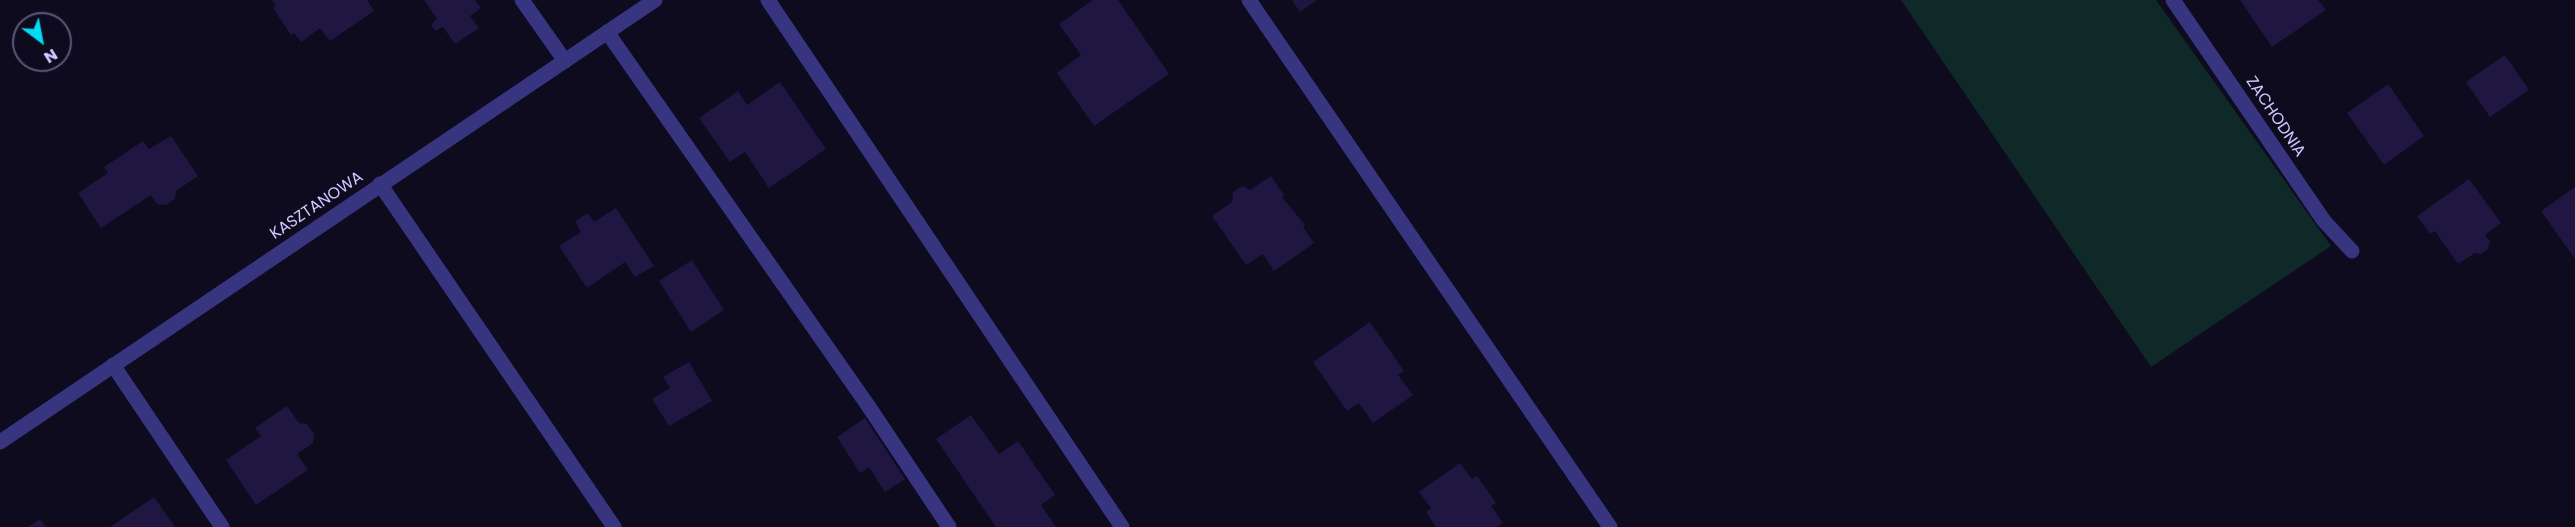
<!DOCTYPE html>
<style>
body{margin:0}
#map{position:relative;width:2575px;height:527px;overflow:hidden;background:#0f0b1f;font-family:Poppins,sans-serif}
canvas{display:block}
.north{position:absolute;left:12px;top:12px;width:60px;height:60px;box-sizing:border-box;background:#0f0b1f;border:2px solid #5c5779;border-radius:50%;rotate:148deg;font-size:16px;font-weight:700;line-height:24px;text-align:center;color:#cfc9ff}
.north::after{content:'';display:block;margin:auto;width:21px;height:27px;background:#00dbf4;clip-path:polygon(50% 0,100% 100%,50% 72%,0 100%)}
</style>
<div id="map">
<canvas width="2575" height="527"></canvas>
<div class="north">N</div>
</div>
<script>
const ctx = document.querySelector('canvas').getContext('2d');
ctx.lineJoin = 'round';
function fillPath(path, color) { ctx.fillStyle = color; ctx.fill(path, 'evenodd'); }
const shape = rows => new Path2D(rows.map(r => 'M' + r).join(''));
function stroke(path, color, width, dash) { ctx.strokeStyle = color; ctx.lineWidth = width; ctx.lineCap = dash ? 'butt' : 'round'; ctx.setLineDash(dash || []); ctx.stroke(path); }
function label(font, color, halo, rows, align = 'center') {
  ctx.font = font + ' Poppins,sans-serif'; ctx.lineWidth = 4.5; ctx.setLineDash([]); ctx.textBaseline = 'middle'; ctx.strokeStyle = halo; ctx.fillStyle = color; for (const [text, x, y, turn = 0] of rows) {
    ctx.save(); ctx.translate(x, y); ctx.rotate((+turn || 0) * Math.PI / 180); ctx.textAlign = isNaN(turn) ? turn : align; if (halo) ctx.strokeText(text, 0, 0); ctx.fillText(text, 0, 0); ctx.restore();
  }
}
fillPath(shape([
 [1901,0,2156,0,2331,246,2151,367]
]), '#0e2928');
fillPath(shape([
 [272,0,367,0,374,11,330,41,320,28,301,42,294,33,291,35,273,8,276,6],
 [424,0,475,0,481,8,470,16,479,28,455,44,443,27,435,31,431,25,437,19],
 [1093,0,1118,0,1169,74,1094,126,1057,73,1081,55,1059,24],
 [1292,0,1317,0,1300,12],
 [2240,0,2318,0,2326,10,2272,47],
 [2505,55,2529,90,2490,117,2466,82],
 [780,82,826,149,769,188,745,152,730,162,699,118,738,91,747,105],
 [2388,84,2424,136,2384,165,2347,113],
 [171,136,198,176,176,191,175,199,166,205,157,204,151,195,101,228,78,193,108,173,104,167,143,141,149,149],
 [1271,176,1284,195,1282,197,1305,225,1303,227,1314,243,1274,271,1263,254,1246,265,1212,216,1232,202,1233,192,1242,186,1250,190],
 [2469,179,2501,223,2485,235,2490,241,2488,249,2481,254,2475,253,2458,264,2435,231,2430,234,2417,216],
 [2575,187,2575,259,2541,211],
 [616,208,654,266,635,277,625,262,587,288,559,246,581,232,575,221,588,213,594,222],
 [692,260,724,310,691,332,659,281],
 [1370,322,1404,371,1398,375,1413,395,1373,423,1359,403,1347,411,1313,362],
 [689,362,712,401,669,426,652,399,670,388,663,377],
 [287,406,299,423,307,424,314,434,313,443,297,454,308,470,256,505,226,460,261,436,255,428],
 [971,415,999,454,1018,441,1055,495,1041,505,1056,527,996,527,936,439],
 [865,418,905,479,885,492,869,467,860,473,837,437],
 [1460,463,1472,479,1477,476,1496,503,1491,506,1503,523,1497,527,1436,527,1426,512,1431,508,1419,492],
 [154,497,175,527,110,527],
 [40,519,46,527,28,527]
]), '#1f1641');
stroke(shape([
 [522,0,565,61],
 [768,0,1122,527],
 [1249,0,1610,527],
 [607,32,869,407,949,527],
 [380,184,614,527],
 [113,365,222,527]
]), '#373480', 15);
stroke(shape([
 [2173,0,2324,221,2352,251],
 [0,442,655,0]
]), '#373480', 15);
label('16px', '#cfc9ff', '#0f0b1f', [
 ["ZACHODNIA",2275,117,56],
 ["KASZTANOWA",317,206,-34]
]);
</script>
